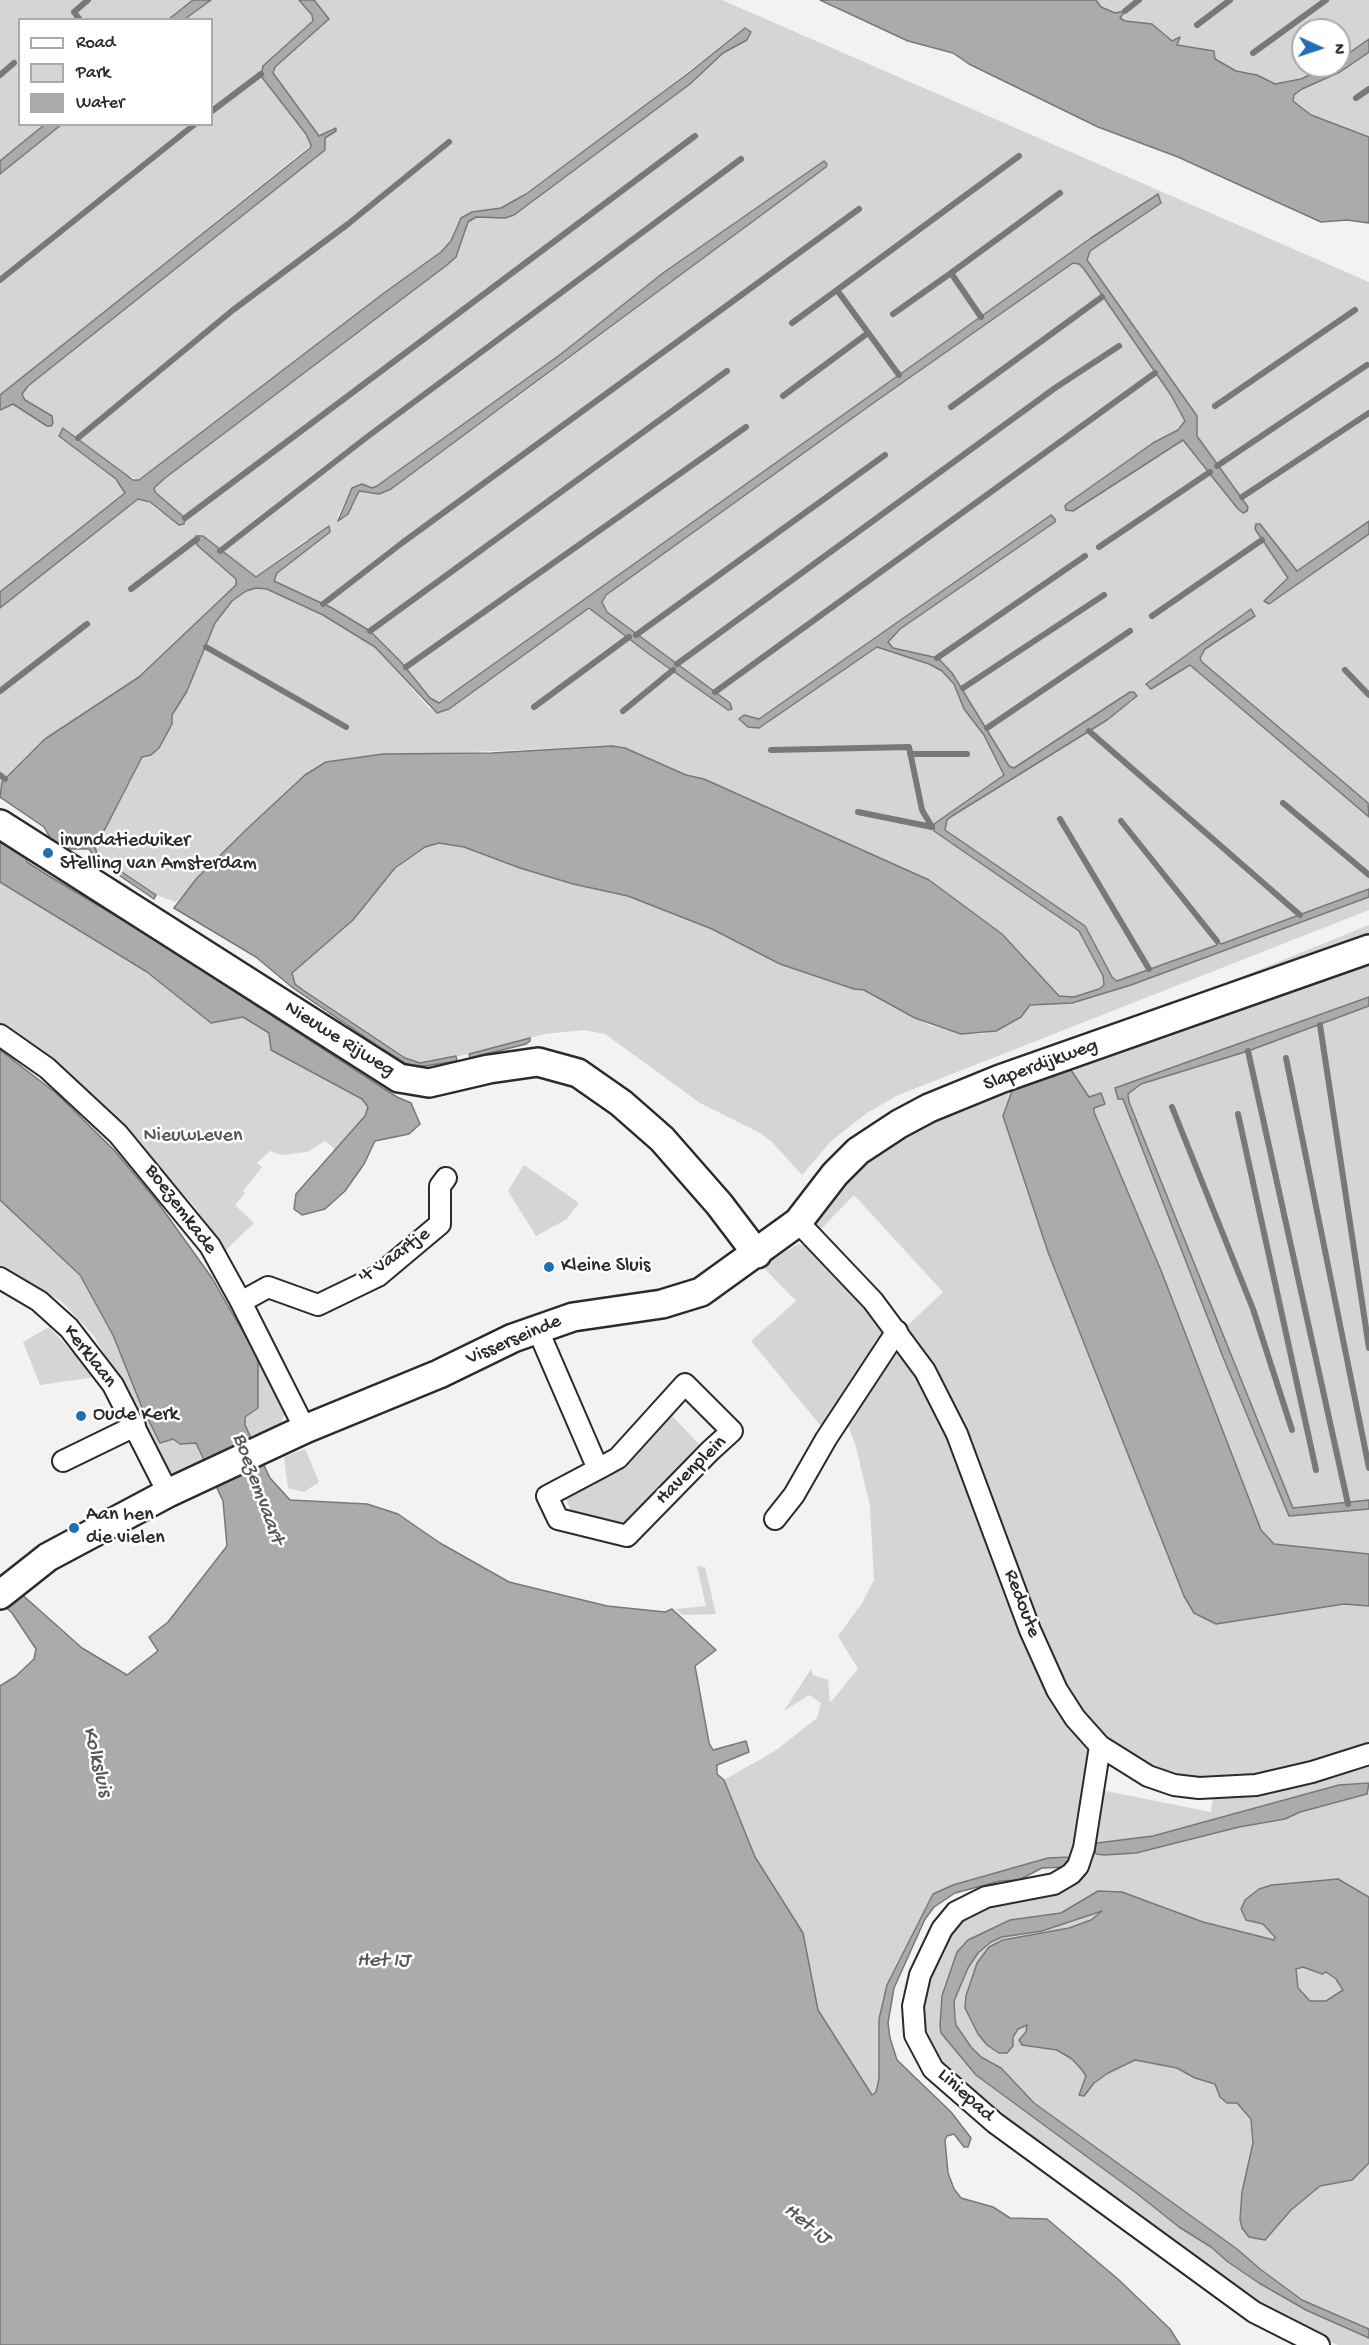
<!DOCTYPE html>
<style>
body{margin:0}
#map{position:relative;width:1369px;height:2345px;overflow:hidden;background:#f2f2f2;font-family:"Gochi Hand",sans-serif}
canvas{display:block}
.legend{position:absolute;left:18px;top:18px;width:195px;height:108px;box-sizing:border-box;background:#fff;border:2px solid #aaa;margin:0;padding:8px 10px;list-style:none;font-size:18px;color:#2b2b2b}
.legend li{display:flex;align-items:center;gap:12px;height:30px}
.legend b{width:30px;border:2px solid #aaa}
.north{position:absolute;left:1291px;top:18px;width:60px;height:60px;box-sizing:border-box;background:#fff;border:2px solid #aaa;border-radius:50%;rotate:93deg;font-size:16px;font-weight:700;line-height:24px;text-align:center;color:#2b2b2b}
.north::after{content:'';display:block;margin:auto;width:21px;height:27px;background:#1f6fb2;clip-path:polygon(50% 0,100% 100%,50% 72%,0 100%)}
</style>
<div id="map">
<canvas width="1369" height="2345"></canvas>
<ul class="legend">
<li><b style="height:8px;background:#fff"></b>Road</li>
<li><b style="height:16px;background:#d5d5d5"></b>Park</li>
<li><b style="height:16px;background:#ababab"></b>Water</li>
</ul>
<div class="north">N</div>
</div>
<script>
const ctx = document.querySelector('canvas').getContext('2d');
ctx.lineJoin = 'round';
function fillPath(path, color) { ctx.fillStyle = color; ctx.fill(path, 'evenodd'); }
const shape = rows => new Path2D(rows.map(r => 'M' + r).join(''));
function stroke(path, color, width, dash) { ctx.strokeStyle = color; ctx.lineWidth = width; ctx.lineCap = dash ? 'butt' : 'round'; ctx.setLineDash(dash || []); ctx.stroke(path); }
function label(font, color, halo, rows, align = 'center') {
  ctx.font = font + ' "Gochi Hand",sans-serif'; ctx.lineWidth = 5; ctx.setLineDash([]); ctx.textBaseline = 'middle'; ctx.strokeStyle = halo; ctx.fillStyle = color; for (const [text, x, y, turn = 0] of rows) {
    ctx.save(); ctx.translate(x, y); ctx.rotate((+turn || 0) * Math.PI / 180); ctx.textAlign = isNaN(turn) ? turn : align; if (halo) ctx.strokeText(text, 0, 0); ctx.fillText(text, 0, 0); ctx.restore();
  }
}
fillPath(shape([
 [0,0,193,0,169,19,20,20,20,124,44,125,0,161],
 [211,0,299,0,312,15,313,21,261,70,261,76,306,134,311,145,0,395,0,174,61,125,212,124,212,20,185,19],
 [314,0,722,0,1369,282,1369,521,1297,571,1260,524,1255,525,1288,578,1264,601,1267,604,1369,534,1369,804,1202,662,1200,658,1205,649,1255,616,1251,609,1146,684,1151,689,1190,665,1369,817,1369,889,1117,981,1112,977,1085,926,945,830,947,820,952,816,1133,701,1130,692,1014,768,1009,766,952,673,938,658,893,648,887,642,900,629,1055,522,1051,515,759,719,739,718,766,723,878,647,929,664,942,671,954,684,964,709,984,735,1004,776,934,824,934,831,1079,931,1103,976,1104,985,1099,989,1074,997,1059,996,990,925,929,880,704,779,686,775,625,748,612,746,353,757,291,788,176,902,156,895,104,861,94,850,94,845,105,829,142,757,151,755,159,748,172,724,172,715,187,691,215,623,232,601,246,591,256,588,267,589,323,615,375,647,429,708,437,713,449,709,589,608,720,703,730,703,607,612,602,601,606,595,872,404,1073,263,1079,264,1084,269,1171,395,1185,421,1177,430,1153,443,1068,503,1073,511,1177,441,1183,440,1238,509,1247,511,1248,507,1197,436,1197,416,1087,260,1090,251,1118,231,1154,195,439,703,430,698,401,662,370,631,332,608,274,581,277,573,304,551,307,539,256,577,203,536,198,545,236,579,236,585,139,677,45,739,24,759,0,790,0,608,138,499,144,499,160,512,185,518,155,492,154,488,165,478,447,265,456,257,468,222,476,217,504,218,514,215,690,84,723,53,747,40,743,29,627,119,510,204,500,208,472,212,457,225,451,241,441,252,384,293,139,480,124,474,65,428,59,436,116,479,125,493,0,592,0,410,13,404,47,426,51,426,54,420,25,400,22,394,28,386,252,209,326,146,325,138,333,128,319,136,273,73,275,67,329,19],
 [824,161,826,167,507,405,409,474,364,493,359,491,348,514,337,518,349,493,362,484,372,488,377,486,561,354,663,273],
 [1096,0,1369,0,1369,39,1339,60,1339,30,1303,30,1303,66,1329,66,1301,79,1275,84,1251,73,1236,71,1215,59,1214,51,1177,46,1179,38,1172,41,1152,24,1125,21,1120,18,1124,12,1115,13,1101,7],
 [1369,52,1369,137,1311,115,1293,101,1294,95,1302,89,1340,72],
 [439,843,464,847,573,884,628,896,712,929,780,964,854,989,864,990,929,1025,961,1034,984,1034,1021,1017,1030,1005,1072,1003,1131,985,1369,897,1369,910,896,1096,867,1113,831,1141,802,1175,772,1142,760,1133,700,1103,605,1034,584,1030,545,1034,469,1054,420,1063,405,1058,295,984,291,978,294,969,353,920,395,869,425,847],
 [0,883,158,980,210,1023,243,1017,269,1033,271,1050,362,1099,368,1107,365,1116,335,1149,325,1141,307,1152,282,1155,270,1151,257,1163,262,1167,243,1191,245,1193,235,1205,254,1223,225,1251,195,1207,126,1130,0,1024],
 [1369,925,1369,941,1067,1042,1194,996],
 [1369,959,1369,1749,1273,1776,1180,1780,1123,1756,1069,1702,905,1328,943,1292,854,1195,817,1233,813,1230,812,1218,862,1162,937,1115],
 [524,1165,579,1203,567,1219,536,1236,508,1191],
 [0,1200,80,1275,113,1335,141,1405,160,1443,173,1439,180,1444,196,1443,203,1461,173,1473,160,1466,128,1396,94,1336,61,1301,0,1266],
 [798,1244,812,1247,840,1275,915,1364,1086,1742,1089,1758,1074,1849,1069,1857,1048,1858,953,1885,933,1894,887,1985,879,2019,879,2079,876,2092,872,2095,818,2010,803,1933,755,1857,724,1780,775,1751,817,1718,821,1703,809,1695,784,1711,811,1669,813,1675,828,1680,830,1703,858,1669,838,1636,862,1603,874,1580,870,1506,856,1447,842,1407,825,1431,751,1341,796,1301,762,1266],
 [49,1327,96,1377,40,1385,23,1342],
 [258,1358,286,1411,281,1423,252,1437,245,1425,245,1417,258,1408],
 [672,1416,701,1446,622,1527,572,1513,566,1499,627,1466],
 [305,1449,319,1482,304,1492,288,1488,284,1457],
 [697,1566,705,1567,716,1614,682,1615,676,1609,706,1606],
 [1369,1760,1369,2345,1338,2345,1292,2327,1086,2184,938,2066,924,2042,921,1994,952,1927,974,1909,1056,1890,1101,1790,1211,1812,1213,1795]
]), '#d5d5d5');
const water = shape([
 [193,0,211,0,185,19,169,19,193,0],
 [299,0,314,0,329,19,275,67,273,73,319,136,336,128,336,131,325,138,325,150,28,386,22,394,25,400,52,416,53,423,51,426,47,426,13,404,0,410,0,395,310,148,311,145,306,134,261,76,263,66,313,21,312,15,299,0],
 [820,0,1096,0,1101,7,1115,13,1125,11,1120,18,1125,21,1152,24,1172,41,1180,37,1177,45,1214,51,1215,59,1236,71,1257,75,1275,84,1301,79,1329,66,1339,66,1339,60,1369,39,1369,52,1340,72,1302,89,1294,95,1293,101,1311,115,1369,137,1369,223,1347,220,1321,222,1178,157,1098,127,969,64,953,53,908,41,820,0],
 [745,28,751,32,747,40,723,53,690,84,514,215,505,218,476,217,468,222,456,257,447,265,165,478,154,488,155,492,185,518,184,524,179,525,150,502,138,499,0,608,0,592,125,493,116,479,59,436,63,428,133,480,139,480,384,293,441,252,451,241,461,218,472,212,501,208,526,194,690,72,745,28],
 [44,125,61,125,0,174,0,161,44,125],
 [824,161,827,164,826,167,779,202,391,489,379,494,359,491,348,514,338,521,352,488,362,484,372,488,377,486,561,354,663,273,824,161],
 [1158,194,1161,203,1090,251,1087,260,1197,416,1197,436,1248,507,1247,511,1243,513,1238,509,1183,440,1073,511,1066,510,1065,506,1068,503,1153,443,1178,430,1185,421,1171,395,1084,269,1079,264,1073,263,872,404,606,595,602,602,607,612,730,703,732,709,728,710,649,654,589,608,449,709,437,713,375,647,323,615,267,589,256,588,246,591,232,601,215,623,187,691,172,715,172,724,159,748,151,755,142,757,105,829,94,845,98,856,156,895,154,899,98,861,89,849,65,849,52,841,44,827,0,797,2,782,45,739,139,677,236,585,236,579,197,545,196,536,203,536,256,577,329,526,330,532,277,573,274,581,332,608,370,631,401,662,430,698,439,703,1091,238,1158,194],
 [1051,515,1055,519,1055,522,900,629,888,642,893,648,938,658,952,673,1009,766,1014,768,1130,692,1134,692,1137,696,1107,720,952,816,947,820,945,830,1085,926,1112,977,1117,981,1217,945,1217,941,1221,944,1369,889,1369,897,1131,985,1072,1003,1030,1005,1021,1017,996,1031,961,1034,915,1018,864,990,854,989,780,964,712,929,628,896,573,884,520,868,464,847,439,843,425,847,395,868,353,920,292,973,295,984,303,990,405,1058,420,1063,456,1056,457,1061,418,1067,408,1065,381,1048,293,988,256,957,174,908,197,878,249,827,305,775,326,762,383,754,492,753,612,746,625,748,686,775,704,779,929,880,1002,934,1059,996,1074,997,1099,989,1104,985,1103,976,1079,931,934,831,934,824,1004,775,984,735,964,709,954,684,942,671,929,664,877,647,759,728,748,727,739,719,744,715,759,719,1051,515],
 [1369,521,1369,534,1269,604,1264,601,1288,578,1255,529,1256,524,1260,524,1297,571,1369,521],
 [1251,609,1255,616,1205,649,1200,658,1202,662,1368,803,1369,817,1190,665,1151,689,1146,684,1251,609],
 [0,840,26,856,27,862,49,876,146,934,397,1097,411,1103,420,1124,409,1134,375,1141,364,1164,345,1191,325,1209,302,1215,294,1209,296,1194,365,1116,368,1107,362,1099,271,1050,269,1033,243,1017,211,1023,147,972,0,882,0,840],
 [1369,997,1369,1006,1248,1051,1141,1084,1128,1094,1129,1102,1152,1159,1293,1508,1369,1500,1369,1509,1289,1516,1223,1357,1123,1099,1118,1099,1115,1088,1369,997],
 [530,1038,530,1041,526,1044,470,1058,469,1054,530,1038],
 [0,1050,56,1093,114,1150,156,1200,212,1278,258,1358,258,1408,245,1417,245,1425,270,1478,290,1500,367,1504,398,1514,440,1543,509,1582,607,1606,665,1612,672,1609,716,1650,695,1666,709,1743,713,1750,746,1741,749,1752,717,1765,717,1774,724,1780,755,1857,803,1933,818,2010,872,2095,876,2092,879,2079,879,2019,887,1985,933,1894,953,1885,1048,1858,1069,1857,1083,1830,1070,1867,1042,1868,1019,1880,1000,1881,955,1893,934,1907,925,1919,894,1988,888,2023,890,2038,897,2060,951,2112,971,2138,968,2147,964,2147,954,2134,947,2136,945,2140,948,2173,954,2189,961,2198,993,2207,1010,2218,1047,2219,1119,2280,1170,2329,1180,2345,0,2345,0,1686,16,1676,34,1659,36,1649,12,1613,0,1602,0,1575,82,1648,127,1675,158,1651,149,1637,168,1622,227,1546,223,1501,196,1443,180,1444,173,1439,160,1443,141,1405,113,1335,80,1275,0,1200,0,1050],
 [1071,1070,1089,1097,1101,1093,1105,1104,1094,1108,1094,1112,1162,1273,1261,1530,1274,1544,1369,1554,1369,1606,1344,1604,1216,1624,1194,1613,1184,1596,1048,1252,1003,1116,1012,1091,1071,1070],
 [1369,1783,1367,1794,1300,1812,1285,1819,1239,1827,1136,1853,1104,1855,1096,1854,1094,1849,1097,1843,1153,1836,1339,1785,1369,1783],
 [1338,1879,1369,1897,1369,2163,1352,2180,1320,2186,1291,2210,1265,2240,1249,2237,1242,2228,1240,2219,1242,2192,1253,2143,1251,2119,1237,2103,1227,2103,1220,2097,1215,2084,1195,2078,1177,2068,1135,2060,1108,2073,1094,2083,1084,2096,1079,2095,1086,2076,1082,2070,1072,2059,1057,2050,1022,2045,1019,2040,1026,2032,1027,2025,1018,2029,1013,2037,1013,2046,1007,2053,999,2053,987,2045,978,2034,965,2008,966,1996,977,1963,989,1947,1003,1940,1069,1928,1091,1920,1102,1911,1042,1931,1002,1937,991,1942,978,1953,968,1968,954,2001,955,2018,956,2025,971,2047,981,2057,1001,2068,1034,2103,1237,2249,1260,2269,1302,2300,1369,2329,1369,2338,1306,2310,1259,2283,1228,2262,1211,2247,1179,2227,1135,2192,976,2075,941,2033,940,2026,942,1996,957,1952,968,1940,1010,1920,1061,1913,1098,1891,1122,1892,1203,1922,1274,1940,1275,1937,1263,1924,1246,1920,1241,1909,1245,1900,1259,1889,1272,1885,1338,1879],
 [1303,1967,1322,1974,1326,1972,1336,1979,1343,1990,1326,2001,1310,2001,1298,1988,1296,1969,1303,1967]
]);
fillPath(water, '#ababab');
stroke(water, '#787878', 1.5);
stroke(shape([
 [1125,11,1139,0],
 [80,20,74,12,88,0],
 [1197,25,1230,0],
 [1253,53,1326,0],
 [0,75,14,63],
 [1356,98,1369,89],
 [212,111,261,74],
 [0,280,195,124],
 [893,314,951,273],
 [981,317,951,273,1060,193],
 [792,323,837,290],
 [899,375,837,290,1019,156],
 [783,396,868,333],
 [1215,406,1355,310],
 [951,407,1102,297],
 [78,438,233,310,348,224,449,142],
 [1217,466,1367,365],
 [1242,497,1369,413],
 [185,518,695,136],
 [1099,547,1210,472],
 [220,551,367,437,741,159],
 [131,589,197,539],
 [323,604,402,543,859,209],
 [1152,616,1262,540],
 [370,631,727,371],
 [636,635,885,455],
 [206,647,346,727],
 [937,658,1085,556],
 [677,664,1055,388,1119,346],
 [406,667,746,427],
 [1345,670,1369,695],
 [963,688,1104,595],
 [0,691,87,624],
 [715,692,1155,373],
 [534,707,629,637],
 [623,711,673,670],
 [987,728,1130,631],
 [1089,731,1300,915],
 [771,750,909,747,922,810,932,827],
 [910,754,967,754],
 [0,775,5,779],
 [1283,803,1369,875],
 [858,812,932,827],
 [1060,819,1149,969],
 [1121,821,1217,941],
 [1320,1025,1369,1348],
 [1248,1051,1348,1504],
 [1286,1058,1369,1468],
 [1172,1107,1253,1309,1292,1430],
 [1238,1114,1316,1470]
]), '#787878', 6);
const street = shape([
 [0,1035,47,1068,118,1134,210,1246,241,1302,305,1429],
 [798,1222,873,1301,925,1371,957,1434,1030,1630,1057,1690,1075,1718,1100,1746,1148,1776,1174,1785,1199,1788,1256,1785,1312,1772,1369,1754],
 [0,1278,39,1301,69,1328,113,1385,168,1493],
 [241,1302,268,1287,318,1305,378,1276,440,1224,440,1186,446,1178],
 [537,1328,598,1469,547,1496,558,1519,627,1536,710,1451,732,1431,685,1384,618,1458,598,1469],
 [63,1461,135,1426],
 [775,1519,794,1495,826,1439,897,1331],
 [1100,1746,1084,1848,1078,1866,1071,1874,1054,1884,986,1897,956,1912,942,1929,920,1975,913,2006,915,2035,933,2069,995,2123,1254,2312,1319,2345]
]);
const secondary = shape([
 [0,824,399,1078,429,1083,489,1069,538,1062,578,1073,621,1103,662,1139,719,1204,757,1254],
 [0,1595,48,1557,168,1493,305,1429,439,1374,513,1338,573,1317,662,1304,701,1292,798,1222,835,1174,858,1151,899,1124,929,1108,1000,1079,1369,949]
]);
stroke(street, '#2b2b2b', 24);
stroke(secondary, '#2b2b2b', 32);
stroke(street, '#fff', 20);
stroke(secondary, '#fff', 27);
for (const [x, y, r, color] of [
 [48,853,6,"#1f6fb2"],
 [549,1267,6,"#1f6fb2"],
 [81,1416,6,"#1f6fb2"],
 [74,1528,6,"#1f6fb2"]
]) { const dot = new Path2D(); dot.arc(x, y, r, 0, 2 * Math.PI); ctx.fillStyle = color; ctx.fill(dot); stroke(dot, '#fff', 2); }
label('20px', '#2b2b2b', '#fff', [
 ["inundatieduiker",60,842],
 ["Stelling van Amsterdam",60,865],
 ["Kleine Sluis",561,1267],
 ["Oude Kerk",93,1416],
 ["Aan hen",86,1516],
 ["die vielen",86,1539]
], 'left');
label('20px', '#2b2b2b', '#fff', [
 ["Nieuwe Rijweg",339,1040,32],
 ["Slaperdijkweg",1041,1066,-20],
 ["Boezemkade",180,1210,53],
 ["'t Vaartje",395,1257,-36],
 ["Visserseinde",514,1341,-23],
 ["Kerklaan",89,1357,52],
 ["Havenplein",692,1471,-44],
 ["Redoute",1021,1604,69],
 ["Liniepad",965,2096,42]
]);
label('20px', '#565656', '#fff', [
 ["NieuwLeven",193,1137]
]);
label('italic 21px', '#585858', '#fff', [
 ["Boezemvaart",257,1489,70],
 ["Kolksluis",96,1762,76],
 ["Het IJ",383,1962],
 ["Het IJ",806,2225,39]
]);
</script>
